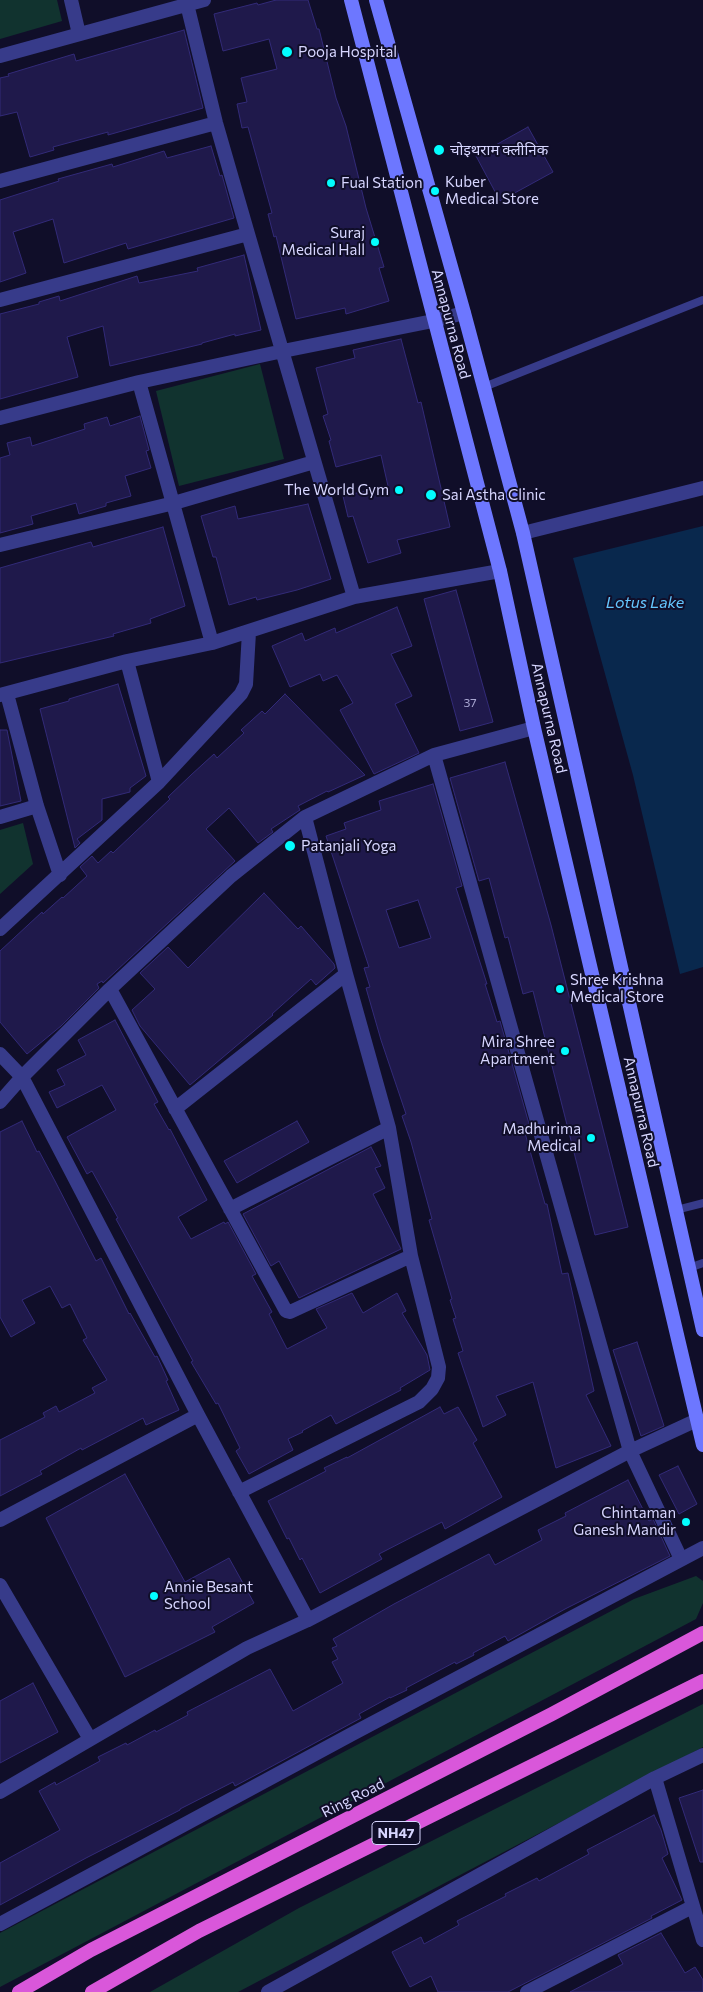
<!DOCTYPE html>
<meta charset="utf-8">
<style>
body{margin:0}
canvas{display:block;background:#100e29}
</style>
<canvas width="703" height="1992"></canvas>
<script>
const ctx = document.querySelector('canvas').getContext('2d');
ctx.lineJoin = 'round';
function fillPath(path, color) { ctx.fillStyle = color; ctx.fill(path, 'evenodd'); }
const shape = rows => new Path2D(rows.map(r => 'M' + r).join(''));
function stroke(path, color, width, dash) { ctx.strokeStyle = color; ctx.lineWidth = width; ctx.lineCap = dash ? 'butt' : 'round'; ctx.setLineDash(dash || []); ctx.stroke(path); }
function label(font, color, halo, rows, align = 'center') {
  ctx.font = font + ' Commissioner,"Noto Sans Devanagari",sans-serif'; ctx.lineWidth = 4; ctx.setLineDash([]); ctx.textBaseline = 'middle'; ctx.strokeStyle = halo; ctx.fillStyle = color; for (const [text, x, y, turn = 0] of rows) {
    ctx.save(); ctx.translate(x, y); ctx.rotate((+turn || 0) * Math.PI / 180); ctx.textAlign = isNaN(turn) ? turn : align; if (halo) ctx.strokeText(text, 0, 0); ctx.fillText(text, 0, 0); ctx.restore();
  }
}
fillPath(shape([
 [0,0,57,0,62,21,0,39],
 [260,364,284,459,179,486,156,391],
 [23,823,33,864,0,894,0,830],
 [696,1576,703,1581,703,1603,696,1619,0,1987,0,1933,634,1599],
 [703,1704,703,1747,238,1992,150,1992,299,1908]
]), '#11332f');
fillPath(shape([
 [703,526,703,967,680,974,633,775,573,558]
]), '#09284d');
const building = shape([
 [276,0,308,0,317,29,319,29,336,98,346,126,366,208,384,267,379,268,389,301,346,314,345,308,296,319,276,236,274,237,268,214,272,213,248,127,242,128,237,104,247,102,241,78,277,69,269,39,223,51,214,14,257,3,258,5,276,0],
 [184,30,203,108,108,135,108,132,53,147,54,150,30,157,17,112,0,116,0,78,9,76,8,74,74,54,76,61,184,30],
 [528,127,553,172,500,201,476,156,528,127],
 [211,146,220,176,222,175,234,218,128,249,126,243,64,263,53,219,13,232,26,273,0,282,0,200,59,181,58,179,112,164,113,167,164,151,167,158,211,146],
 [244,255,261,330,235,336,235,334,202,343,202,344,110,366,103,326,67,337,78,377,0,399,0,314,39,304,39,302,59,296,60,301,137,276,139,283,198,271,197,268,244,255],
 [401,339,418,403,421,402,450,527,397,540,401,553,368,563,353,516,348,517,343,496,388,486,381,455,336,467,329,441,331,440,323,416,328,414,316,368,355,358,353,350,401,339],
 [140,416,149,450,146,451,151,468,125,476,131,496,106,503,106,506,79,514,76,503,31,516,33,524,0,533,0,458,10,455,7,443,30,437,32,446,85,429,84,424,107,417,110,426,140,416],
 [308,504,331,579,297,590,257,600,256,597,229,605,216,557,213,557,201,516,235,506,238,519,308,504],
 [163,527,185,606,150,619,151,623,113,634,114,636,0,663,0,568,91,542,93,547,163,527],
 [456,590,493,722,460,731,424,599,456,590],
 [397,607,412,646,391,654,412,696,395,704,419,753,374,774,340,710,353,703,337,675,323,681,320,674,290,687,272,646,302,633,305,641,335,628,336,633,397,607],
 [118,684,146,776,130,788,130,792,102,799,102,820,77,839,80,843,75,848,40,709,69,701,69,699,118,684],
 [285,694,365,775,328,792,327,791,298,806,300,810,271,829,273,832,258,843,229,808,206,829,235,861,103,983,102,981,97,984,99,988,61,1026,27,1054,0,1022,0,951,42,912,43,914,62,897,63,898,87,876,80,867,92,856,98,863,111,851,113,853,170,799,168,797,191,775,214,754,217,758,244,733,241,730,262,711,265,714,285,694],
 [0,730,7,730,21,801,0,806,0,730],
 [505,762,551,925,628,1227,595,1235,533,991,523,994,508,937,505,938,489,878,479,881,450,778,505,762],
 [433,784,462,886,456,888,487,984,485,984,497,1022,500,1021,529,1124,523,1126,545,1204,547,1204,562,1274,568,1273,594,1391,586,1395,611,1446,556,1468,533,1382,496,1396,506,1415,483,1427,458,1353,463,1351,453,1319,456,1318,450,1300,452,1299,429,1220,432,1219,411,1142,402,1116,406,1114,381,1040,366,988,370,987,364,968,369,967,326,836,346,829,344,823,381,810,379,801,433,784],
 [418,900,431,938,399,948,386,910,418,900],
 [264,893,298,929,301,926,334,964,335,968,316,985,311,979,272,1014,273,1015,190,1085,140,1026,132,1010,155,989,140,973,168,947,188,968,264,893],
 [115,1020,158,1102,154,1104,169,1130,170,1129,207,1200,178,1217,191,1239,224,1222,225,1224,228,1222,256,1274,252,1276,272,1312,269,1314,287,1349,327,1328,316,1309,352,1293,363,1313,397,1293,406,1311,402,1313,427,1355,430,1370,400,1388,401,1390,336,1424,331,1415,302,1431,303,1432,288,1439,293,1450,249,1474,236,1451,240,1448,218,1403,216,1404,191,1362,193,1361,116,1219,118,1218,92,1171,87,1174,67,1137,116,1110,102,1085,57,1108,49,1092,65,1085,57,1070,86,1055,78,1040,115,1020],
 [22,1121,37,1152,39,1151,55,1181,96,1261,101,1258,129,1314,130,1313,155,1357,157,1356,168,1380,166,1381,179,1410,146,1425,143,1418,82,1450,81,1448,40,1471,42,1474,0,1496,0,1440,45,1417,43,1413,56,1406,59,1412,95,1393,92,1388,107,1380,83,1340,87,1338,70,1304,62,1308,50,1286,22,1300,35,1323,11,1337,0,1317,0,1132,22,1121],
 [297,1121,309,1142,237,1183,224,1161,297,1121],
 [371,1147,381,1166,375,1168,385,1188,373,1194,401,1249,299,1298,279,1261,271,1266,243,1214,371,1147],
 [637,1342,664,1426,641,1436,613,1350,637,1342],
 [440,1407,444,1414,458,1407,477,1440,473,1443,502,1497,445,1529,442,1522,414,1536,379,1554,382,1559,320,1593,302,1558,300,1560,289,1538,287,1539,268,1501,326,1471,324,1468,347,1457,347,1458,440,1407],
 [678,1466,697,1504,679,1514,659,1475,678,1466],
 [125,1474,185,1582,229,1558,254,1603,212,1627,215,1632,125,1677,46,1518,125,1474],
 [628,1480,649,1521,653,1519,670,1556,565,1609,508,1641,505,1636,473,1653,474,1655,456,1664,455,1662,406,1688,407,1690,390,1698,390,1697,359,1714,361,1718,265,1770,235,1786,233,1782,180,1809,180,1810,86,1858,0,1905,0,1863,60,1830,39,1791,55,1782,56,1785,100,1761,98,1757,126,1743,127,1745,155,1730,156,1732,188,1715,187,1712,270,1669,293,1711,343,1683,332,1662,338,1659,332,1648,337,1646,333,1639,394,1604,489,1554,495,1565,542,1540,538,1530,566,1516,565,1513,628,1480],
 [33,1683,58,1732,0,1763,0,1701,33,1683],
 [703,1790,703,1862,700,1862,679,1798,703,1790],
 [654,1815,661,1830,668,1854,662,1858,682,1900,651,1916,652,1918,508,1992,438,1992,431,1976,410,1987,392,1952,421,1937,424,1944,459,1925,457,1921,506,1896,505,1894,537,1878,539,1881,589,1854,587,1850,654,1815],
 [661,1933,685,1973,695,1967,703,1980,703,1992,570,1992,623,1964,618,1955,661,1933]
]);
fillPath(building, '#1f194b');
stroke(building, '#322a78', 1);
stroke(shape([
 [484,387,703,300],
 [676,1210,703,1203],
 [689,1268,703,1263]
]), '#373b8a', 8);
stroke(shape([
 [71,0,79,34],
 [186,0,216,123,248,234,354,597],
 [0,56,204,0],
 [0,181,216,123],
 [0,300,248,234],
 [139,382,212,643],
 [0,418,139,382,283,351,433,321,464,313],
 [523,533,703,488],
 [0,545,174,503,314,462],
 [127,661,159,782],
 [7,694,37,806,60,875],
 [0,695,127,661,212,643,354,597,500,571],
 [434,755,630,1451,681,1559],
 [0,817,37,806],
 [0,929,159,782,241,694,246,684,249,632],
 [110,989,286,1311,290,1312,411,1256],
 [0,1054,22,1077,198,1415,308,1620],
 [0,1102,22,1077,110,989,231,876,305,817,434,755,534,728],
 [175,1109,346,974],
 [230,1209,389,1128],
 [239,1492,419,1402,432,1389,438,1378,439,1367,411,1256,389,1128,346,974,305,817],
 [0,1520,198,1415],
 [0,1585,90,1739],
 [655,1778,703,1940],
 [0,1792,247,1648,308,1620,630,1451,697,1420],
 [268,1992,655,1778,703,1755],
 [527,1992,692,1907]
]), '#373b8a', 14);
stroke(shape([
 [0,1924,352,1734,703,1548]
]), '#373b8a', 14);
stroke(shape([
 [351,0,500,571,534,728,703,1445],
 [376,0,464,313,523,533,703,1330]
]), '#6d77ff', 14);
stroke(shape([
 [19,1992,91,1950,552,1714,703,1633],
 [92,1992,199,1931,703,1681]
]), '#d957da', 14);
for (const [x, y, r, color] of [
 [287,52,6,"#02fdff"],
 [439,150,6,"#02fdff"],
 [331,183,5,"#02fdff"],
 [435,191,5,"#02fdff"],
 [375,242,5,"#02fdff"],
 [399,490,5,"#02fdff"],
 [431,495,6,"#02fdff"],
 [290,846,6,"#02fdff"],
 [560,989,5,"#02fdff"],
 [565,1051,5,"#02fdff"],
 [591,1138,5,"#02fdff"],
 [686,1522,5,"#02fdff"],
 [154,1596,5,"#02fdff"]
]) { const dot = new Path2D(); dot.arc(x, y, r, 0, 2 * Math.PI); ctx.fillStyle = color; ctx.fill(dot); stroke(dot, '#100e29', 2); }
label('12px', '#a9a7d2', null, [
 ["37",470,703]
]);
for (const [x, y, w] of [
 [396,1833,48]
]) { const box = new Path2D(); box.roundRect(x - w / 2, y - 11.5, w, 23, 4); ctx.fillStyle = '#100e29'; ctx.fill(box); stroke(box, '#d7d6ff', 1); }
label('bold 14px', '#d7d6ff', null, [
 ["NH47",396,1833]
]);
label('15px', '#d7d6ff', '#100e29', [
 ["Pooja Hospital",298,52],
 ["चोइथराम क्लीनिक",450,150],
 ["Kuber",445,182],
 ["Medical Store",445,199],
 ["Fual Station",341,183],
 ["Suraj",365,233,"right"],
 ["Medical Hall",365,250,"right"],
 ["The World Gym",389,490,"right"],
 ["Sai Astha Clinic",442,495],
 ["Patanjali Yoga",301,846],
 ["Shree Krishna",570,980],
 ["Medical Store",570,997],
 ["Mira Shree",555,1042,"right"],
 ["Apartment",555,1059,"right"],
 ["Madhurima",581,1129,"right"],
 ["Medical",581,1146,"right"],
 ["Chintaman",676,1513,"right"],
 ["Ganesh Mandir",676,1530,"right"],
 ["Annie Besant",164,1587],
 ["School",164,1604]
], 'left');
label('15px', '#d7d6ff', '#100e29', [
 ["Annapurna Road",451,324,75],
 ["Annapurna Road",549,718,77],
 ["Annapurna Road",641,1112,77],
 ["Ring Road",353,1798,-27]
]);
label('italic 16px', '#64c6ff', '#100e29', [
 ["Lotus Lake",645,603]
]);
</script>
